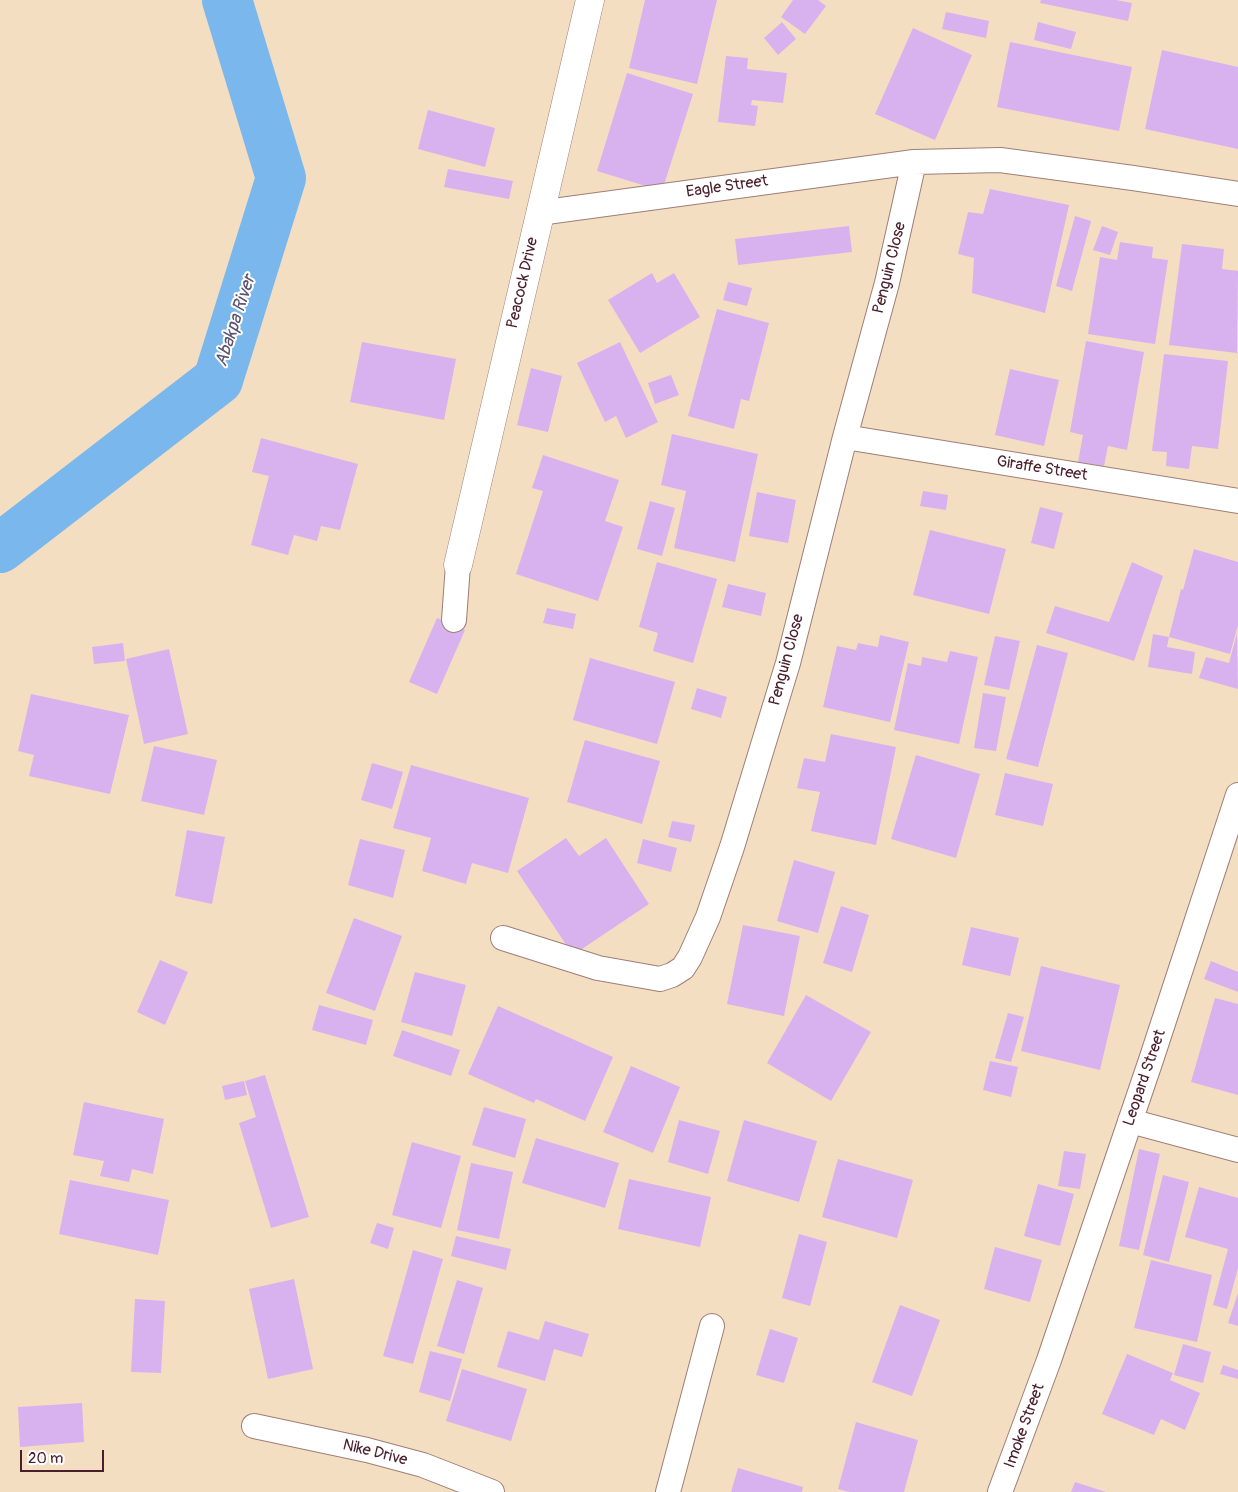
<!DOCTYPE html>
<style>
body{margin:0}
#map{position:relative;width:1238px;height:1492px;overflow:hidden;background:#f4dec2;font-family:Pangolin,sans-serif}
canvas{display:block}
.scale{position:absolute;left:20px;top:1450px;width:84px;height:22px;box-sizing:border-box;border:2px solid #4a1f2b;border-top:0;padding-left:6px;font-size:15px;line-height:18px;white-space:nowrap;color:#4a1f2b;-webkit-text-stroke:4px #fff;paint-order:stroke}
</style>
<div id="map">
<canvas width="1238" height="1492"></canvas>
<div class="scale">20 m</div>
</div>
<script>
const ctx = document.querySelector('canvas').getContext('2d');
ctx.lineJoin = 'round';
const shape = rows => new Path2D(rows.map(r => 'M' + r).join(''));
function stroke(path, color, width, dash) { ctx.strokeStyle = color; ctx.lineWidth = width; ctx.lineCap = dash ? 'butt' : 'round'; ctx.setLineDash(dash || []); ctx.stroke(path); }
function fillPath(path, color) { ctx.fillStyle = color; ctx.fill(path, 'evenodd'); }
function label(font, color, halo, rows, align = 'center') {
  ctx.font = font + ' Pangolin,sans-serif'; ctx.lineWidth = 4; ctx.setLineDash([]); ctx.textBaseline = 'middle'; ctx.strokeStyle = halo; ctx.fillStyle = color; for (const [text, x, y, turn = 0] of rows) {
    ctx.save(); ctx.translate(x, y); ctx.rotate((+turn || 0) * Math.PI / 180); ctx.textAlign = isNaN(turn) ? turn : align; if (halo) ctx.strokeText(text, 0, 0); ctx.fillText(text, 0, 0); ctx.restore();
  }
}
stroke(shape([
 [0,548,218,380,281,178,227,0]
]), '#79b7ec', 50);
fillPath(shape([
 [645,0,717,0,697,84,629,68],
 [793,0,818,0,826,6,805,34,781,17],
 [1041,0,1116,0,1132,3,1128,21,1040,3],
 [946,12,989,21,986,38,942,29],
 [782,22,796,39,778,55,764,38],
 [1038,22,1076,32,1071,49,1034,40],
 [913,28,972,55,935,140,875,114],
 [1010,42,1132,67,1119,131,997,107],
 [1162,50,1238,67,1238,149,1145,129],
 [726,56,748,58,747,69,787,73,783,103,752,100,751,105,758,106,755,126,718,122],
 [627,73,693,94,662,191,597,171],
 [428,110,495,128,485,167,418,149],
 [448,169,513,181,509,199,444,187],
 [990,189,1069,205,1045,313,972,293,974,258,958,254,968,212,983,214],
 [1075,216,1091,221,1072,291,1056,286],
 [849,226,852,252,738,265,735,239],
 [1102,226,1118,232,1110,255,1093,250],
 [1120,242,1153,247,1152,258,1168,260,1155,344,1088,334,1100,257,1117,260],
 [1182,244,1224,249,1222,269,1238,271,1237,353,1169,345],
 [652,273,657,283,674,273,700,317,640,353,608,300],
 [728,282,752,288,747,306,723,300],
 [717,309,769,323,749,401,741,399,734,429,688,416],
 [1086,341,1144,352,1127,450,1108,446,1104,466,1078,462,1083,435,1070,432],
 [362,342,456,359,444,420,350,402],
 [620,342,658,422,626,438,616,416,605,422,577,363],
 [1164,354,1228,361,1218,449,1192,446,1189,469,1166,466,1167,452,1152,451],
 [531,368,562,376,548,432,517,425],
 [1010,369,1059,380,1044,446,995,435],
 [671,375,679,395,655,404,648,383],
 [672,434,758,454,735,562,674,548,686,491,661,485],
 [261,438,358,464,340,530,321,526,317,541,294,535,288,555,251,545,269,476,252,472],
 [543,455,619,480,605,521,623,527,598,601,516,574,543,491,532,488],
 [923,491,948,495,946,510,920,506],
 [757,492,796,500,788,543,749,536],
 [650,501,675,508,662,556,637,549],
 [1040,507,1063,513,1054,549,1031,543],
 [930,530,1006,549,989,614,913,595],
 [1194,549,1238,562,1238,625,1230,654,1169,637,1167,647,1195,652,1192,674,1148,667,1153,634,1169,637,1181,589,1183,590],
 [657,562,717,579,693,663,653,651,658,633,639,627],
 [1132,562,1163,576,1134,661,1046,633,1055,606,1109,622],
 [728,584,766,593,761,616,722,607],
 [547,608,576,614,573,629,543,623],
 [437,618,465,630,437,694,409,682],
 [1237,633,1238,689,1199,678,1206,657,1229,663],
 [880,635,909,642,890,722,823,707,837,646,856,650,858,643,878,647],
 [995,636,1020,641,1009,690,984,685],
 [123,643,125,661,94,664,92,647],
 [1037,645,1068,653,1038,767,1006,759],
 [169,649,188,734,144,744,126,659],
 [950,651,978,657,959,744,894,730,908,663,921,666,922,657,947,662],
 [590,658,675,682,657,744,573,720],
 [697,688,727,697,721,718,691,709],
 [983,693,1006,697,996,751,974,748],
 [31,694,129,715,110,794,29,776,34,755,18,751],
 [831,734,896,747,876,845,811,831,820,792,797,788,804,758,825,762],
 [585,740,660,761,642,824,567,802],
 [154,746,217,760,204,815,141,801],
 [916,755,980,774,956,858,891,839],
 [372,763,403,772,392,809,361,800],
 [411,765,529,798,508,873,472,863,466,884,422,871,431,838,393,828],
 [1005,773,1053,784,1043,826,995,815],
 [672,821,695,825,691,842,668,837],
 [187,830,225,837,212,904,175,896],
 [566,838,579,856,606,838,649,904,573,955,517,871],
 [360,839,405,850,393,898,348,885],
 [643,839,677,848,671,872,637,863],
 [794,860,835,872,818,933,777,921],
 [841,906,869,915,852,972,823,963],
 [354,918,402,936,375,1011,326,993],
 [743,925,800,936,784,1016,727,1004],
 [971,927,1019,938,1010,976,962,965],
 [160,960,188,972,165,1025,137,1012],
 [1211,961,1238,972,1238,992,1204,979],
 [1041,966,1120,985,1100,1070,1021,1051],
 [415,972,466,985,452,1036,401,1022],
 [806,995,871,1032,831,1101,767,1063],
 [1215,998,1238,1004,1238,1095,1191,1082],
 [319,1005,373,1020,366,1045,312,1030],
 [498,1006,613,1057,585,1121,536,1099,534,1103,468,1074],
 [1008,1013,1024,1017,1011,1062,995,1058],
 [402,1030,460,1050,451,1076,393,1056],
 [990,1061,1018,1067,1011,1097,983,1090],
 [631,1066,680,1087,653,1153,603,1132],
 [265,1075,309,1217,271,1228,239,1123,256,1117,245,1081],
 [244,1081,247,1095,225,1100,222,1086],
 [84,1102,164,1119,153,1174,132,1169,129,1182,100,1176,104,1161,73,1155],
 [484,1107,526,1119,515,1158,472,1145],
 [679,1120,720,1131,708,1174,668,1162],
 [744,1120,817,1141,799,1202,727,1181],
 [536,1138,619,1163,605,1208,522,1183],
 [412,1142,461,1156,441,1228,392,1215],
 [1139,1149,1160,1154,1139,1250,1119,1246],
 [1064,1151,1086,1154,1080,1189,1058,1186],
 [838,1159,913,1180,897,1238,822,1217],
 [471,1163,513,1172,499,1239,457,1230],
 [1163,1175,1189,1182,1169,1262,1143,1255],
 [629,1179,711,1197,700,1247,618,1229],
 [70,1180,169,1200,158,1255,59,1234],
 [1038,1184,1074,1194,1060,1246,1024,1236],
 [1199,1187,1238,1198,1238,1268,1227,1309,1213,1305,1228,1249,1185,1237],
 [377,1223,394,1228,388,1249,370,1243],
 [799,1234,827,1242,810,1306,782,1298],
 [456,1236,511,1249,506,1270,451,1256],
 [995,1247,1042,1260,1030,1302,984,1289],
 [413,1250,443,1259,413,1364,383,1356],
 [1151,1260,1212,1275,1197,1342,1134,1328],
 [294,1279,313,1369,268,1379,249,1289],
 [457,1280,483,1288,464,1354,437,1346],
 [1238,1293,1238,1326,1228,1323],
 [135,1299,165,1301,161,1373,131,1372],
 [900,1305,940,1320,912,1396,872,1382],
 [545,1321,589,1334,582,1357,554,1349,545,1381,497,1367,508,1331,539,1340],
 [770,1329,798,1338,784,1383,756,1375],
 [1183,1344,1211,1352,1203,1383,1174,1375],
 [430,1351,462,1359,450,1401,419,1392],
 [1127,1354,1173,1373,1170,1380,1200,1393,1185,1430,1161,1419,1154,1435,1102,1414],
 [1223,1365,1238,1370,1238,1379,1220,1374],
 [462,1369,527,1389,511,1441,446,1421],
 [82,1403,84,1442,20,1447,18,1407],
 [856,1422,918,1440,904,1492,850,1492,838,1489],
 [738,1468,803,1487,802,1492,731,1492],
 [1075,1482,1106,1492,1071,1492]
]), '#d7b2ee');
const minor = shape([
 [539,213,914,162,1000,160,1133,178,1238,194],
 [845,437,1238,501],
 [454,620,458,565],
 [503,938,598,968,660,979,672,975,683,968,690,957,708,917,732,847,788,663,845,437,887,283,914,162],
 [1130,1121,1238,1150],
 [254,1426,367,1450,423,1465,492,1492],
 [668,1492,712,1326],
 [1000,1492,1049,1360,1151,1060,1238,795]
]);
const tertiary = shape([
 [458,565,590,0]
]);
stroke(minor, '#9f7e76', 26);
stroke(tertiary, '#9f7e76', 29);
stroke(minor, '#fff', 24);
stroke(tertiary, '#fff', 28);
label('16px', '#4a1f2b', '#fff', [
 ["Eagle Street",727,187,-8],
 ["Penguin Close",890,268,-76],
 ["Peacock Drive",523,283,-77],
 ["Giraffe Street",1042,469,9],
 ["Penguin Close",787,660,-75],
 ["Leopard Street",1145,1078,-71],
 ["Imoke Street",1025,1426,-70],
 ["Nike Drive",375,1453,14]
]);
label('italic 18px', '#5a546f', '#fff', [
 ["Abakpa River",236,321,-72]
]);
</script>
